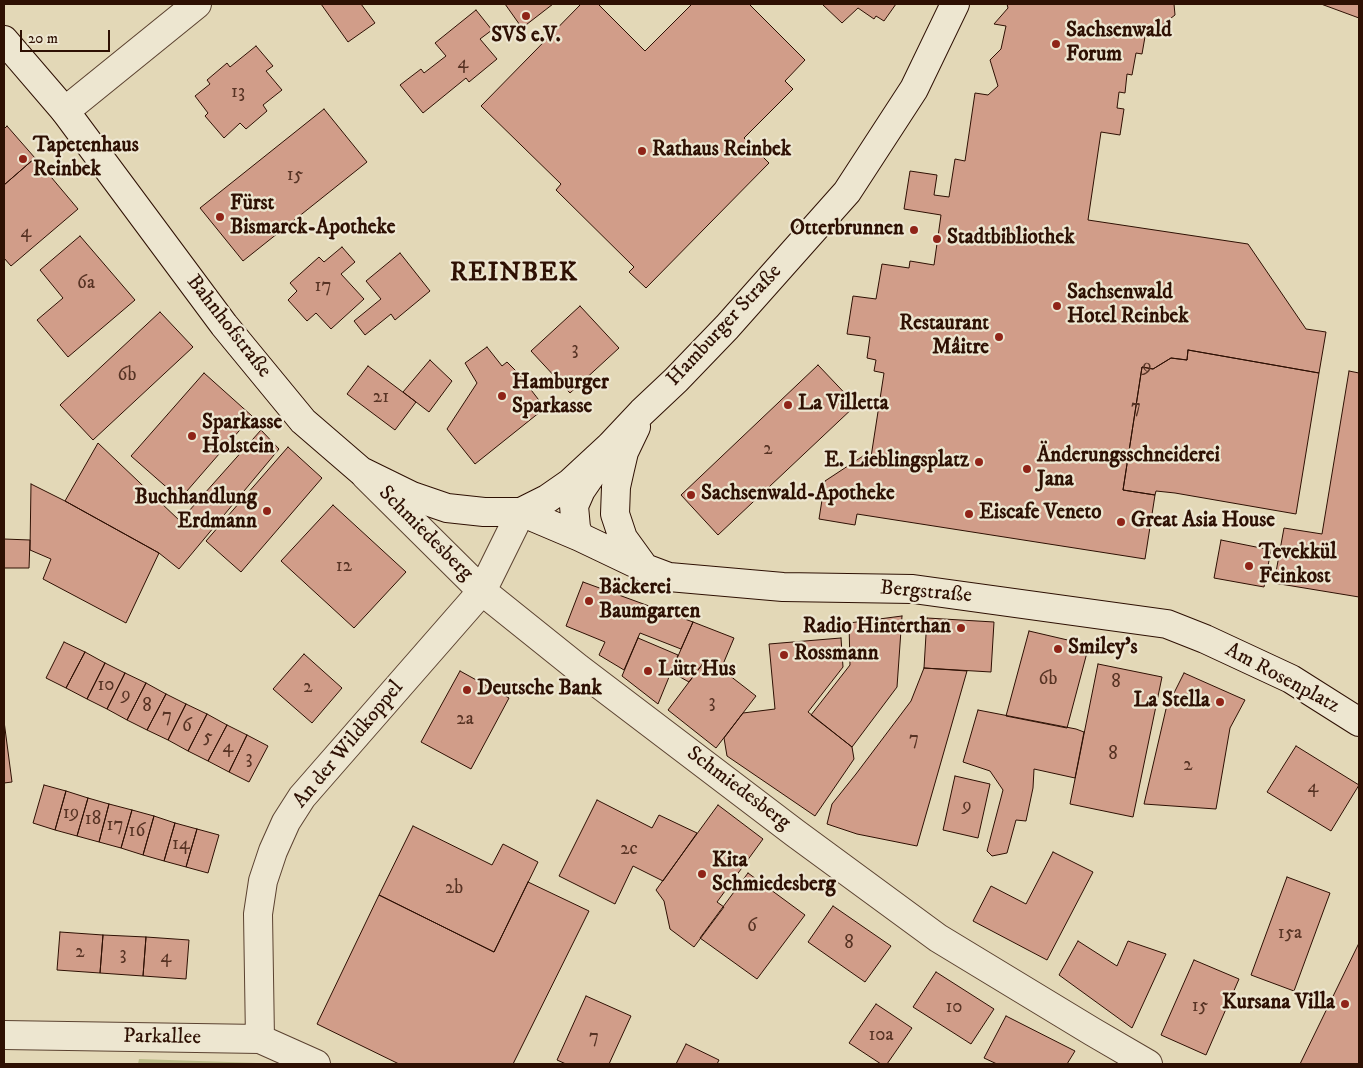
<!DOCTYPE html>
<meta charset="utf-8">
<style>
body{margin:0}
#map{position:relative;width:1363px;height:1068px;overflow:hidden;background:#e3d8b7;font-family:"IM FELL DW Pica",serif}
canvas{display:block}
.frame{position:absolute;inset:0;border:5px solid #2e1003;pointer-events:none}
.scale{position:absolute;left:20px;top:30px;width:90px;height:22px;box-sizing:border-box;border:2px solid #2e1003;border-top:0;padding-left:6px;font-size:15px;line-height:18px;white-space:nowrap;color:#2e1003;-webkit-text-stroke:4px #ede6d0;paint-order:stroke}
</style>
<div id="map">
<canvas width="1363" height="1068"></canvas>
<div class="frame"></div>
<div class="scale">20 m</div>
</div>
<script>
const ctx = document.querySelector('canvas').getContext('2d');
ctx.lineJoin = 'round';
function fillPath(path, color) { ctx.fillStyle = color; ctx.fill(path, 'evenodd'); }
const shape = rows => new Path2D(rows.map(r => 'M' + r).join(''));
function stroke(path, color, width, dash) { ctx.strokeStyle = color; ctx.lineWidth = width; ctx.lineCap = dash ? 'butt' : 'round'; ctx.setLineDash(dash || []); ctx.stroke(path); }
function label(font, color, halo, rows, align = 'center') {
  ctx.font = font + ' "IM FELL DW Pica",serif'; ctx.lineWidth = 4.5; ctx.setLineDash([]); ctx.textBaseline = 'middle'; ctx.strokeStyle = halo; ctx.fillStyle = color; for (const [text, x, y, turn = 0] of rows) {
    ctx.save(); ctx.translate(x, y); ctx.rotate((+turn || 0) * Math.PI / 180); ctx.textAlign = isNaN(turn) ? turn : align; if (halo) ctx.strokeText(text, 0, 0); ctx.fillText(text, 0, 0); ctx.restore();
  }
}
fillPath(shape([
 [139,1059,258,1063,268,1064,138,1064]
]), '#bcbc89');
const building = shape([
 [321,4,361,4,375,23,348,42,321,4],
 [505,4,553,4,522,28,505,4],
 [581,4,598,4,645,51,692,4,749,4,805,60,785,81,793,89,744,138,769,163,646,288,629,272,634,267,556,190,561,184,481,106,581,4],
 [822,4,896,4,884,21,876,16,874,19,858,8,842,23,822,4],
 [1007,4,1174,4,1175,15,1153,32,1146,31,1142,54,1136,53,1132,75,1127,74,1125,93,1119,92,1117,108,1124,109,1120,135,1101,132,1088,220,1248,244,1306,329,1326,332,1319,373,1188,350,1187,360,1171,358,1153,369,1142,367,1123,490,1155,495,1145,559,857,514,855,525,819,519,825,481,863,456,871,457,884,373,874,371,876,360,867,358,870,337,847,334,853,296,876,299,882,264,909,268,910,261,934,265,941,215,904,209,910,171,937,175,934,195,949,197,955,159,965,161,975,93,988,95,998,86,990,60,1001,49,1006,26,994,24,1008,8,1007,4],
 [1321,4,1359,4,1359,18,1321,4],
 [476,10,492,30,480,39,497,59,469,82,466,78,423,113,400,85,421,69,424,73,446,56,435,43,476,10],
 [256,46,273,66,266,71,282,90,263,105,267,111,246,129,240,123,224,138,205,116,208,113,195,96,210,84,207,80,227,63,230,67,256,46],
 [324,109,367,162,243,261,200,208,324,109],
 [7,126,35,158,4,185,4,129,7,126],
 [35,158,78,209,11,266,4,258,4,185,35,158],
 [80,236,135,300,68,357,37,320,63,298,40,270,80,236],
 [342,247,355,262,341,274,364,299,331,329,316,313,307,321,288,300,297,291,290,283,319,257,324,262,342,247],
 [400,253,430,291,395,320,391,314,365,335,354,321,381,299,366,281,400,253],
 [580,306,619,348,570,393,531,351,580,306],
 [160,312,193,347,93,440,60,405,160,312],
 [487,347,502,366,507,362,518,373,545,408,475,464,447,429,477,383,465,363,487,347],
 [1188,350,1319,373,1296,514,1175,493,1156,491,1155,495,1123,490,1142,367,1153,369,1171,358,1187,360,1188,350],
 [430,360,452,381,429,412,403,392,430,360],
 [818,365,856,405,718,535,681,495,818,365],
 [368,366,416,402,395,430,347,394,368,366],
 [1349,371,1359,373,1359,597,1274,583,1284,528,1322,534,1349,371],
 [204,373,252,416,180,499,131,456,204,373],
 [261,430,279,449,179,569,159,553,65,501,98,443,180,521,261,430],
 [288,447,322,478,241,572,206,541,288,447],
 [31,484,65,501,159,553,126,623,43,579,51,559,30,550,31,484],
 [333,505,406,572,354,628,281,561,333,505],
 [4,539,30,540,29,568,4,568,4,539],
 [1221,540,1271,550,1264,587,1214,578,1221,540],
 [583,582,693,622,681,649,640,633,624,670,599,655,605,642,566,626,583,582],
 [902,616,897,687,852,747,811,715,850,665,849,623,902,616],
 [927,618,994,622,991,672,924,668,927,618],
 [693,622,734,638,721,669,707,658,689,682,671,672,693,622],
 [1029,631,1089,645,1067,728,1006,716,1029,631],
 [638,638,678,655,658,704,622,676,638,638],
 [841,638,843,667,808,712,852,747,854,759,815,816,727,756,724,738,743,713,775,709,769,644,841,638],
 [64,642,85,652,66,688,46,678,64,642],
 [85,652,105,663,87,699,66,688,85,652],
 [304,654,342,688,312,723,273,689,304,654],
 [707,658,756,696,716,748,668,710,707,658],
 [105,663,125,673,107,709,87,699,105,663],
 [1098,664,1162,677,1133,817,1070,804,1098,664],
 [924,668,967,671,917,846,857,834,827,824,832,804,856,774,911,701,924,668],
 [460,671,509,698,471,769,421,742,460,671],
 [125,673,146,683,127,720,107,709,125,673],
 [1184,673,1245,700,1230,728,1216,809,1144,804,1166,709,1184,673],
 [146,683,166,694,147,730,127,720,146,683],
 [166,694,186,704,168,740,147,730,166,694],
 [186,704,207,714,188,751,168,740,186,704],
 [978,710,1076,729,1084,732,1075,778,1034,769,1033,788,1026,821,1016,820,1007,853,992,856,987,851,1003,790,990,771,963,762,978,710],
 [207,714,227,725,208,761,188,751,207,714],
 [4,721,12,782,4,783,4,721],
 [227,725,247,735,229,772,208,761,227,725],
 [247,735,268,746,249,782,229,772,247,735],
 [1296,746,1359,785,1331,831,1267,792,1296,746],
 [955,776,990,784,978,838,943,830,955,776],
 [44,785,66,791,55,830,33,823,44,785],
 [66,791,88,798,77,836,55,830,66,791],
 [88,798,109,804,99,842,77,836,88,798],
 [597,800,652,828,659,815,697,833,663,881,633,866,615,904,559,876,597,800],
 [109,804,132,810,121,848,99,842,109,804],
 [718,805,763,839,717,902,724,907,694,947,670,929,664,901,656,890,718,805],
 [132,810,154,816,143,855,121,848,132,810],
 [154,816,175,823,164,861,143,855,154,816],
 [175,823,197,829,186,867,164,861,175,823],
 [413,826,492,865,503,844,538,862,494,952,379,895,413,826],
 [197,829,219,835,208,873,186,867,197,829],
 [1053,852,1093,872,1047,960,973,921,991,886,1026,904,1053,852],
 [748,873,805,915,757,979,700,938,748,873],
 [1287,877,1330,893,1294,991,1251,975,1287,877],
 [528,882,589,911,513,1064,399,1064,317,1024,379,895,494,952,528,882],
 [833,906,891,946,865,982,808,942,833,906],
 [60,932,103,935,100,973,57,970,60,932],
 [103,935,146,937,143,976,100,973,103,935],
 [146,937,189,940,186,979,143,976,146,937],
 [1078,941,1117,966,1128,941,1166,954,1132,1028,1059,975,1078,941],
 [1359,943,1359,1064,1300,1064,1359,943],
 [1194,960,1239,979,1206,1055,1161,1035,1194,960],
 [936,972,994,1009,971,1044,913,1007,936,972],
 [586,996,631,1016,609,1064,566,1064,557,1060,586,996],
 [876,1004,912,1028,887,1064,881,1064,849,1043,876,1004],
 [1006,1016,1075,1051,1067,1064,997,1064,984,1058,1006,1016],
 [686,1044,719,1060,717,1064,676,1064,686,1044]
]);
fillPath(building, '#d19d89');
stroke(building, '#2e1003', 1);
const minor = shape([
 [65,111,197,4],
 [365,475,482,591,578,668,795,833,938,938,1093,1032,1148,1064],
 [4,1035,260,1039,316,1064],
 [260,1039,258,914,263,881,273,851,286,822,302,797,482,591,521,512]
]);
const secondary = shape([
 [4,40,65,111,224,325,303,421,361,471,412,496,447,508,484,512,521,512,580,537,645,568,669,577,783,587,913,589,1167,624,1205,639,1291,679,1359,722],
 [636,427,624,452,620,469,616,487,615,514,623,538,644,567],
 [521,512,547,499,570,483,610,446,642,412,676,380,727,327,847,192,914,89,955,4],
 [580,537,576,528,574,506,581,490,594,471]
]);
stroke(minor, '#5b4230', 30);
stroke(secondary, '#2e1003', 30);
stroke(minor, '#ede6d0', 28);
stroke(secondary, '#ede6d0', 28);
for (const [x, y, r, color] of [
 [526,16,5,"#8f2418"],
 [1056,44,5,"#8f2418"],
 [642,151,5,"#8f2418"],
 [23,159,5,"#8f2418"],
 [220,217,5,"#8f2418"],
 [914,230,5,"#8f2418"],
 [937,239,5,"#8f2418"],
 [1057,306,5,"#8f2418"],
 [999,337,5,"#8f2418"],
 [502,396,5,"#8f2418"],
 [788,405,5,"#8f2418"],
 [192,436,5,"#8f2418"],
 [979,462,5,"#8f2418"],
 [1027,469,5,"#8f2418"],
 [691,495,5,"#8f2418"],
 [267,511,5,"#8f2418"],
 [969,514,5,"#8f2418"],
 [1121,522,5,"#8f2418"],
 [1249,566,5,"#8f2418"],
 [589,601,5,"#8f2418"],
 [961,628,5,"#8f2418"],
 [1058,649,5,"#8f2418"],
 [784,655,5,"#8f2418"],
 [648,671,5,"#8f2418"],
 [467,690,5,"#8f2418"],
 [1220,702,5,"#8f2418"],
 [702,874,5,"#8f2418"],
 [1345,1004,5,"#8f2418"]
]) { const dot = new Path2D(); dot.arc(x, y, r, 0, 2 * Math.PI); ctx.fillStyle = color; ctx.fill(dot); stroke(dot, '#ede6d0', 2); }
label('19px', '#573324', null, [
 ["4",463,64],
 ["13",238,93],
 ["15",295,176],
 ["4",26,233],
 ["6a",86,284],
 ["17",323,287],
 ["3",575,350],
 ["9",1147,368],
 ["6b",127,376],
 ["21",381,398],
 ["7",1136,408],
 ["2",768,450],
 ["12",344,567],
 ["6b",1048,680],
 ["8",1116,683],
 ["10",106,686],
 ["2",308,688],
 ["9",126,696],
 ["3",712,703],
 ["8",147,707],
 ["7",167,717],
 ["2a",465,720],
 ["6",187,727],
 ["5",208,738],
 ["7",914,740],
 ["4",228,748],
 ["8",1113,755],
 ["3",249,759],
 ["2",1188,766],
 ["4",1313,788],
 ["9",967,807],
 ["19",71,814],
 ["18",93,820],
 ["17",115,826],
 ["16",137,832],
 ["14",181,845],
 ["2c",629,850],
 ["2b",454,889],
 ["6",752,927],
 ["15a",1290,934],
 ["8",849,944],
 ["2",80,953],
 ["3",123,955],
 ["4",166,958],
 ["15",1200,1007],
 ["10",954,1008],
 ["10a",881,1036],
 ["7",594,1038]
]);
label('bold 21px', '#2e1003', '#ede6d0', [
 ["Sachsenwald",1066,32],
 ["Forum",1066,56],
 ["SVS e.V.",526,37,"center"],
 ["Tapetenhaus",33,147],
 ["Reinbek",33,171],
 ["Rathaus Reinbek",652,151],
 ["Fürst",230,205],
 ["Bismarck-Apotheke",230,229],
 ["Otterbrunnen",904,230,"right"],
 ["Stadtbibliothek",947,239],
 ["Sachsenwald",1067,294],
 ["Hotel Reinbek",1067,318],
 ["Restaurant",989,325,"right"],
 ["Mâitre",989,349,"right"],
 ["Hamburger",512,384],
 ["Sparkasse",512,408],
 ["La Villetta",798,405],
 ["Sparkasse",202,424],
 ["Holstein",202,448],
 ["Änderungsschneiderei",1037,457],
 ["Jana",1037,481],
 ["E. Lieblingsplatz",969,462,"right"],
 ["Sachsenwald-Apotheke",701,495],
 ["Buchhandlung",257,499,"right"],
 ["Erdmann",257,523,"right"],
 ["Eiscafe Veneto",979,514],
 ["Great Asia House",1131,522],
 ["Tevekkül",1259,554],
 ["Feinkost",1259,578],
 ["Bäckerei",599,589],
 ["Baumgarten",599,613],
 ["Radio Hinterthan",951,628,"right"],
 ["Smiley's",1068,649],
 ["Rossmann",794,655],
 ["Lütt Hus",658,671],
 ["Deutsche Bank",477,690],
 ["La Stella",1210,702,"right"],
 ["Kita",712,862],
 ["Schmiedesberg",712,886],
 ["Kursana Villa",1335,1004,"right"]
], 'left');
label('21px', '#2e1003', '#ede6d0', [
 ["Hamburger Straße",725,326,-47],
 ["Bahnhofstraße",228,327,52],
 ["Schmiedesberg",425,534,45],
 ["Bergstraße",926,593,5],
 ["Am Rosenplatz",1282,679,28],
 ["An der Wildkoppel",349,745,-50],
 ["Schmiedesberg",738,789,37],
 ["Parkallee",162,1038,1]
]);
ctx.letterSpacing = '1px';
label('bold 26px', '#2e1003', '#ede6d0', [
 ["REINBEK",514,275]
]);
ctx.letterSpacing = '0px';
</script>
